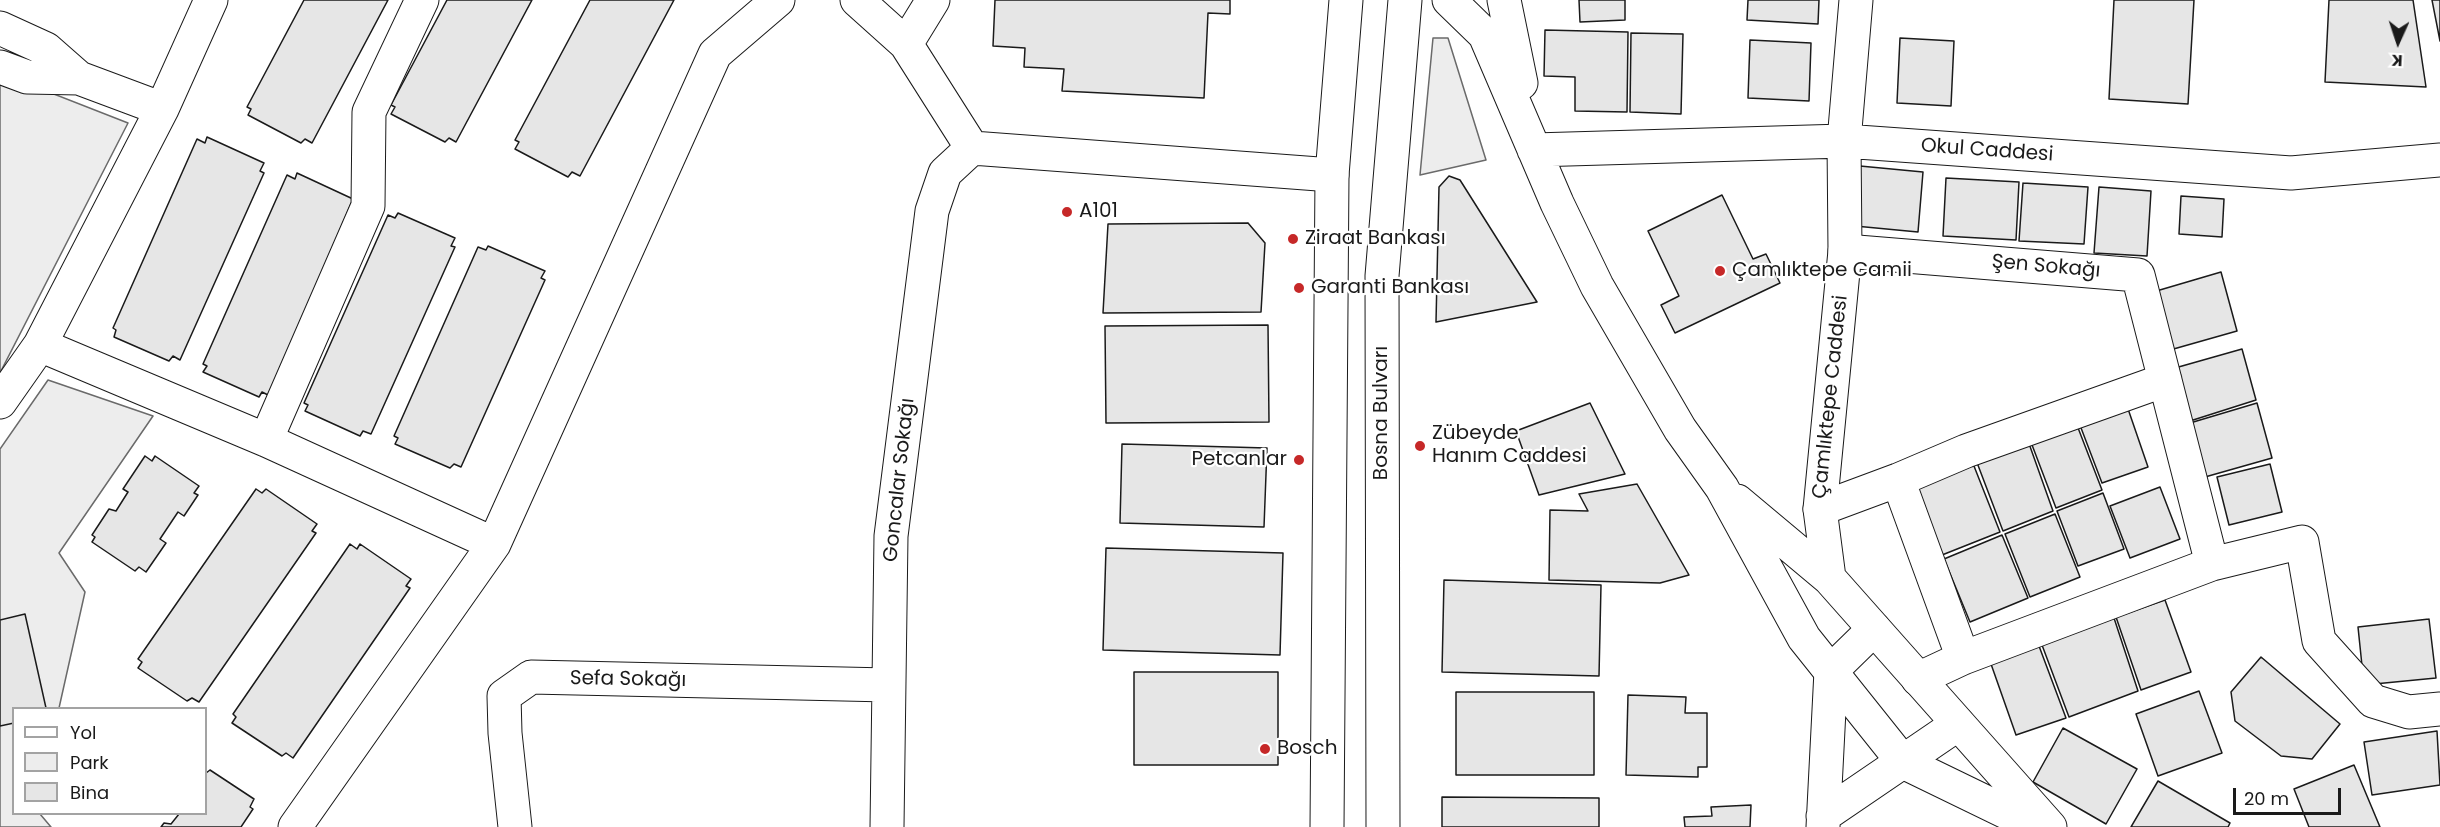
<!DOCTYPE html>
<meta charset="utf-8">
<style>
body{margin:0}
#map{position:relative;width:2440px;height:827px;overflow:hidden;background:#fff;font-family:Poppins,sans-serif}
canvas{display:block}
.legend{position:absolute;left:12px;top:707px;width:195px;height:108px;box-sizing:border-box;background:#fff;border:2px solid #a3a3a3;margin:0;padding:8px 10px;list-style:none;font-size:18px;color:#1a1a1a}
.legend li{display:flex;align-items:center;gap:12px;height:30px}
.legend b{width:30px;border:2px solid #a3a3a3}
.north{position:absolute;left:2368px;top:12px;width:60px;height:60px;-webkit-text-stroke:4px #fff;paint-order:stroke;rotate:183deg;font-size:16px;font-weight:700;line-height:24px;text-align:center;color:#1a1a1a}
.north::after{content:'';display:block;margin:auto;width:21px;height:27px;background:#1a1a1a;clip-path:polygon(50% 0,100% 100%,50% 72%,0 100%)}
.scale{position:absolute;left:2233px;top:788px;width:108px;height:27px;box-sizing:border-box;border:3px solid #1a1a1a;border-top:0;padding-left:8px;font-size:18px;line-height:21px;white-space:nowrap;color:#1a1a1a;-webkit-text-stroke:4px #fff;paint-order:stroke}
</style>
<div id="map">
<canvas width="2440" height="827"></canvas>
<ul class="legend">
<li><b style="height:8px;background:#fff"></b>Yol</li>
<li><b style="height:16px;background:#ededed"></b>Park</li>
<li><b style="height:16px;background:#e6e6e6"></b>Bina</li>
</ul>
<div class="north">K</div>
<div class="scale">20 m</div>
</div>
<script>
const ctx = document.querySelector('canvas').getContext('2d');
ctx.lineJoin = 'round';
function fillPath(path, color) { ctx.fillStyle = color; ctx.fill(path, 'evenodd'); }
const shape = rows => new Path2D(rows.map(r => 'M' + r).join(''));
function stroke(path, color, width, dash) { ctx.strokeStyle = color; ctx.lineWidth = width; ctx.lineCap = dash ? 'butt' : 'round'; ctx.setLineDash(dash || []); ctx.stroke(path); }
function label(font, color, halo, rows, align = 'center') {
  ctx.font = font + ' Poppins,sans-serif'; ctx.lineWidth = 4.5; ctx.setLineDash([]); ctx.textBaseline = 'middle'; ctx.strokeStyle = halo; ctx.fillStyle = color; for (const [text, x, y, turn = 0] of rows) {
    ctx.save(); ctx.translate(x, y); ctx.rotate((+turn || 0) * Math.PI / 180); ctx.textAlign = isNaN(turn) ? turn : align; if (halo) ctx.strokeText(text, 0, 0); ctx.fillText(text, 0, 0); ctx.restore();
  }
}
const green = shape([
 [1433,38,1448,38,1486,160,1420,175,1433,38],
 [0,73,128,123,0,373,0,73],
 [48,380,153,416,59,553,85,592,59,708,14,708,14,814,40,814,51,827,0,827,0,449,48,380]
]);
fillPath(green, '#ededed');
stroke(green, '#6a6a6a', 1.5);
const building = shape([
 [304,0,388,0,312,143,305,139,301,143,248,115,251,109,247,107,304,0],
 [447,0,532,0,456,142,449,138,445,142,391,114,395,107,391,105,447,0],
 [590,0,674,0,580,176,572,172,568,177,515,149,519,142,515,140,590,0],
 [995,0,1230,0,1230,14,1208,13,1204,98,1062,91,1064,69,1024,67,1025,48,993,46,995,0],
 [1579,0,1625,0,1625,20,1580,22,1579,0],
 [1748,0,1819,0,1818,24,1747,20,1748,0],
 [2114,0,2194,0,2188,104,2109,99,2114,0],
 [2329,0,2413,0,2426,87,2325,82,2329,0],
 [2432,0,2440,0,2440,41,2432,0],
 [1545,30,1628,32,1627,112,1575,111,1575,77,1544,76,1545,30],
 [1631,33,1683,34,1681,114,1630,112,1631,33],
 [1900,38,1954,41,1951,106,1897,103,1900,38],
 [1750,40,1811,43,1809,101,1748,98,1750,40],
 [207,137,264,163,260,171,264,173,180,360,173,356,169,361,114,337,116,330,113,328,197,139,205,143,207,137],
 [1860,166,1923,172,1918,232,1855,226,1860,166],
 [297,173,353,199,270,396,262,392,259,397,203,372,207,366,203,364,287,175,295,179,297,173],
 [1449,176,1460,180,1537,302,1436,322,1439,187,1449,176],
 [1946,178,2019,182,2016,240,1943,236,1946,178],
 [2023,183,2088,187,2084,244,2019,241,2023,183],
 [2099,187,2151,191,2147,256,2094,253,2099,187],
 [1722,195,1753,259,1766,254,1780,283,1675,333,1661,305,1679,296,1648,231,1722,195],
 [2181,196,2224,199,2222,237,2179,234,2181,196],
 [398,213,455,238,451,246,455,247,371,434,363,431,360,436,305,411,308,405,304,403,388,215,395,218,398,213],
 [1248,223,1265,243,1261,312,1103,313,1108,224,1248,223],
 [488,246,545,271,541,278,545,280,461,467,454,464,450,468,395,444,398,438,394,436,478,247,486,250,488,246],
 [2221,272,2237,331,2170,350,2153,292,2221,272],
 [1268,325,1269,422,1106,423,1105,326,1268,325],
 [2242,349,2256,400,2190,421,2175,368,2242,349],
 [1590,403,1625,474,1539,495,1516,431,1590,403],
 [2126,403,2148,467,2102,483,2078,420,2126,403],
 [2257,403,2272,458,2205,477,2190,423,2257,403],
 [2075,420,2102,490,2056,508,2029,437,2075,420],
 [2027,438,2053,511,2003,531,1976,460,2027,438],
 [1122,444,1267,448,1264,527,1120,523,1122,444],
 [145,456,152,461,155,456,199,486,194,493,198,495,184,516,178,512,160,539,166,543,146,572,139,567,135,571,92,542,95,537,92,535,109,509,116,511,128,492,123,489,145,456],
 [1972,461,2000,532,1942,555,1914,484,1972,461],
 [2270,464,2282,512,2229,525,2217,477,2270,464],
 [1637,484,1689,575,1660,583,1549,580,1550,510,1588,511,1579,494,1637,484],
 [2160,487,2180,539,2130,558,2110,506,2160,487],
 [256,489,262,493,266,489,317,524,312,531,316,533,199,702,192,698,187,701,138,668,142,662,138,659,256,489],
 [2103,493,2124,549,2078,566,2057,511,2103,493],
 [2055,514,2080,577,2030,597,2005,534,2055,514],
 [2002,535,2028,598,1970,622,1944,559,2002,535],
 [350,544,357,549,360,544,411,579,406,586,410,588,293,758,286,753,282,756,232,723,236,717,233,714,350,544],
 [1106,548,1283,553,1280,655,1103,650,1106,548],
 [1444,580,1601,585,1599,676,1442,672,1444,580],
 [2165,600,2191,672,2141,690,2116,617,2165,600],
 [25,614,46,708,14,708,14,723,0,726,0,620,25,614],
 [2114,618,2138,691,2069,717,2042,645,2114,618],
 [2429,619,2436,678,2364,685,2358,627,2429,619],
 [2039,646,2066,718,2016,735,1991,664,2039,646],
 [2261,657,2340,724,2312,759,2281,756,2235,721,2231,692,2261,657],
 [1134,672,1278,672,1278,765,1134,765,1134,672],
 [2199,691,2222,753,2158,776,2136,714,2199,691],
 [1456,692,1594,692,1594,775,1456,775,1456,692],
 [1628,695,1686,697,1685,713,1707,713,1707,767,1698,767,1698,777,1626,775,1628,695],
 [2063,728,2137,769,2106,824,2033,782,2063,728],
 [2437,731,2440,785,2372,795,2364,742,2437,731],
 [2354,765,2380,827,2309,827,2294,789,2354,765],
 [210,770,254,799,250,807,253,809,241,827,161,827,164,823,171,824,179,814,206,814,206,773,210,770],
 [2158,781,2230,823,2228,827,2131,827,2158,781],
 [1442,797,1599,798,1599,827,1442,827,1442,797],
 [1751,805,1750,827,1685,827,1684,817,1712,816,1711,807,1751,805]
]);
fillPath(building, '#e6e6e6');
stroke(building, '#1a1a1a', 1.5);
const street = shape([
 [857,0,906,44,933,0],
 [0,28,46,49,79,78],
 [906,44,972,148],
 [0,67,27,77,79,78,162,109],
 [1845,251,2138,275,2212,564],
 [40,345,266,440,494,544],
 [0,402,40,345,162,109,211,0],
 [266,440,368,206,369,112,422,0],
 [1898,480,1963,658],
 [1820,509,1898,480,1966,451,2165,380],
 [1918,679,1963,658,2212,564,2302,542,2319,641,2373,701,2409,712,2440,709],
 [1823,816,1958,724],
 [295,827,494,544,715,54,778,0],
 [515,827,505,733,504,696,531,677,888,685],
 [887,827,891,536,932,211,945,173,972,148,1332,175],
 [1823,827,1831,671,1874,629]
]);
const secondary = shape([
 [1449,0,1485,35,1557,203,1597,286,1680,429,1722,488,1804,638,1903,762,2037,827],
 [1504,0,1521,83],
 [1534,150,1844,141,2291,173,2440,160],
 [1737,501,1829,578,2050,827],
 [1829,578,1820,509,1845,251,1844,141,1856,0],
 [1327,827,1332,175,1346,0],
 [1383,827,1382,276,1405,0]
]);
stroke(street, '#1a1a1a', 35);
stroke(secondary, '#1a1a1a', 35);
stroke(street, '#fff', 33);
stroke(secondary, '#fff', 33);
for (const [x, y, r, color] of [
 [1067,212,6,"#c62828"],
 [1293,239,6,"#c62828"],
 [1720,271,6,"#c62828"],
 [1299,288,6,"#c62828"],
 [1420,446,6,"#c62828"],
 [1299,460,6,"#c62828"],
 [1265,749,6,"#c62828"]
]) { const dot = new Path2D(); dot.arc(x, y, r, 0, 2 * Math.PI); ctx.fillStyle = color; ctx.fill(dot); stroke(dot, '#fff', 2); }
label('20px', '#1a1a1a', '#fff', [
 ["Okul Caddesi",1987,151,4],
 ["Şen Sokağı",2046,267,5],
 ["Çamlıktepe Caddesi",1831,397,-84],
 ["Bosna Bulvarı",1382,413,-90],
 ["Goncalar Sokağı",900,480,-84],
 ["Sefa Sokağı",628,680,1]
]);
label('20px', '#1a1a1a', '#fff', [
 ["A101",1079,212],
 ["Ziraat Bankası",1305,239],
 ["Çamlıktepe Camii",1732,271],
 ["Garanti Bankası",1311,288],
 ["Zübeyde",1432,434],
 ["Hanım Caddesi",1432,457],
 ["Petcanlar",1287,460,"right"],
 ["Bosch",1277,749]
], 'left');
</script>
